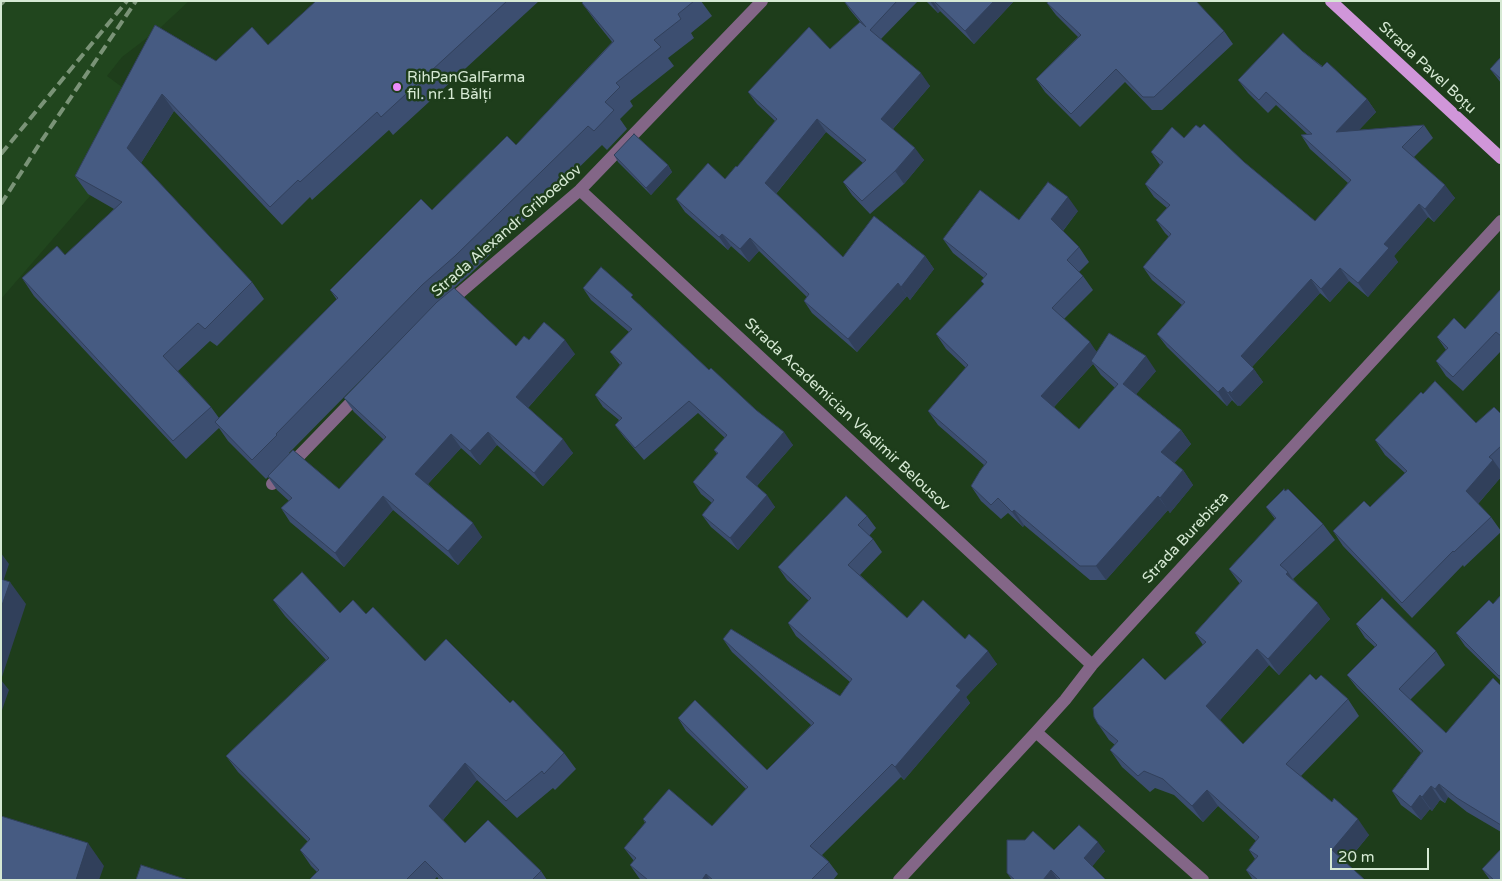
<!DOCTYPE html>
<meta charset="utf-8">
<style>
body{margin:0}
#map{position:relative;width:1502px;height:881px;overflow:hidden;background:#1e3d1b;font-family:"Varela Round",sans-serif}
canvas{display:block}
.frame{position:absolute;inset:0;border:2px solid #d6e9d4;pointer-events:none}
.scale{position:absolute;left:1330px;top:848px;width:99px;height:22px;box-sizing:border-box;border:2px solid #d6e9d4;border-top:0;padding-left:6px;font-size:15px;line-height:18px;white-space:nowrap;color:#d6e9d4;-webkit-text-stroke:4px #1e3d1b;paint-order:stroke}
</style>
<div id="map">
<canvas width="1502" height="881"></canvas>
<div class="frame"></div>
<div class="scale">20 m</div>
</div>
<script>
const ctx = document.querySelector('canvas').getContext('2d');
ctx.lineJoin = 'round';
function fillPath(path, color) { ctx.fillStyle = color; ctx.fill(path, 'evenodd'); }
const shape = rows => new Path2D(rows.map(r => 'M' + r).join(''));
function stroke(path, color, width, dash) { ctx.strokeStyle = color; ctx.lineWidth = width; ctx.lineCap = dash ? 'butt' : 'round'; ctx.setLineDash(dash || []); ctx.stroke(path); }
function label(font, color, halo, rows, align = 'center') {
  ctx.font = font + ' "Varela Round",sans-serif'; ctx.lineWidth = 5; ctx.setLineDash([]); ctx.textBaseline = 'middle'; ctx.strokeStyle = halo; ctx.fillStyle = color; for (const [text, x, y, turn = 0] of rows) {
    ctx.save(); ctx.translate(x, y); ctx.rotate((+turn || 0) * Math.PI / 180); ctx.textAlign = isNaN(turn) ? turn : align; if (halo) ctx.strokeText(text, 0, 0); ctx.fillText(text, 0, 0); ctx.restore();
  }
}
fillPath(shape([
 [1,1,189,1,160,28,122,57,107,76,160,115,1,299]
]), '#21461e');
stroke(shape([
 [580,190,1092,665],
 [448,303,580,190,762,1],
 [272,484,361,392],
 [1036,732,1203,880],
 [899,880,1036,732,1065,700,1092,665,1501,221]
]), '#836687', 12);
stroke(shape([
 [1331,1,1501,158]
]), '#d096d9', 12);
stroke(shape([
 [1,4,4,1],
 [1,154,127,1],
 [1,204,40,143,136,1]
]), '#7a9377', 4, [10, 5]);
fillPath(shape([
 [316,1,539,1,393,135,389,130,312,200,310,197,282,225,174,111,141,163,252,282,264,299,217,346,210,341,178,371,211,407,219,418,337,300,330,290,516,145,612,42,596,22,582,3,584,1,701,1,712,16,691,33,694,38,668,58,674,66,630,101,633,106,620,119,627,129,607,150,602,145,469,275,454,288,516,346,529,340,575,354,528,408,573,453,543,486,497,445,480,465,461,448,428,484,482,537,458,565,393,510,344,567,290,522,281,508,289,501,277,490,268,477,266,479,228,441,219,428,186,459,34,296,22,278,65,255,114,209,88,194,75,176,155,25,216,61,268,45],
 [416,324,344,398,354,412,384,440,339,489,289,453],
 [844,1,918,1,881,39,930,86,893,129,924,160,904,184,870,214,852,195,843,182,863,163,826,132,776,194,843,257,925,256,934,269,910,300,907,296,857,352,812,313,804,301,807,297,759,251,749,262,731,246,728,250,685,212,676,199,725,179,737,167,775,121,757,104,748,92,830,49,860,22,850,10],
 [926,1,1014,1,974,44,940,11,938,13],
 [1047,3,1224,31,1233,44,1162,110,1152,110,1125,82,1080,127,1045,92,1036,79,1078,37,1056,15],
 [1302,51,1367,99,1376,112,1359,130,1424,125,1433,138,1414,157,1455,198,1434,222,1428,217,1394,256,1398,262,1368,297,1349,281,1330,302,1320,293,1252,367,1263,382,1240,406,1239,405,1238,406,1232,400,1227,406,1167,347,1157,334,1182,305,1152,280,1143,267,1169,237,1165,233,1156,220,1167,208,1154,197,1145,184,1160,165,1151,152,1184,138,1200,128,1244,162,1315,221,1348,183,1310,149,1301,135,1308,135,1276,105,1268,113,1248,93,1238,80],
 [1501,57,1501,83,1490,69],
 [614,155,668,165,672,172,651,195,618,162],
 [1078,211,1063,231,1079,247,1089,262,1079,272,1083,276,1093,290,1064,319,1097,352,1156,371,1136,394,1181,430,1191,444,1174,463,1183,470,1193,485,1170,513,1168,510,1106,580,1090,580,1024,525,1023,527,1008,513,1001,519,981,501,971,486,984,465,938,425,928,411,966,368,946,349,936,334,984,284,981,281,984,278,953,253,943,239,1019,220],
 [1093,364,1101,375,1115,388,1079,429,1054,407],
 [583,288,639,304,709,370,793,445,757,486,775,507,738,550,711,527,702,515,712,503,701,494,693,482,717,454,714,450,725,438,698,413,644,460,624,437,615,425,619,420,603,407,595,395,620,365,610,352,629,332,591,300],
 [1501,289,1501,351,1463,391,1446,376,1436,361,1446,350,1437,337,1465,329],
 [1423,394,1476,423,1501,414,1501,477,1478,504,1491,517,1501,531,1501,532,1464,567,1463,565,1412,618,1343,546,1333,531,1370,507,1405,473,1385,455,1375,440],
 [1266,507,1323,524,1335,540,1293,579,1330,619,1279,675,1269,665,1220,720,1243,744,1316,680,1348,699,1359,716,1301,776,1369,835,1346,863,1365,880,1253,880,1246,870,1255,859,1249,850,1256,841,1218,806,1203,822,1174,795,1155,788,1150,792,1122,767,1110,750,1115,745,1109,740,1098,724,1165,680,1203,645,1195,633,1240,584,1229,569,1275,519],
 [867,516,876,528,869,536,873,539,882,552,860,575,907,618,965,639,997,664,966,697,970,703,904,780,901,777,822,855,829,862,838,874,833,880,641,880,639,878,630,865,634,861,624,848,645,823,643,819,712,826,746,789,686,731,678,718,767,770,811,725,732,652,723,639,840,696,850,682,796,636,788,623,809,601,787,580,778,567],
 [1501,595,1501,681,1465,646,1456,633,1493,604],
 [273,600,340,613,366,614,425,661,510,703,564,753,576,769,555,790,553,788,517,818,477,780,443,820,465,843,541,871,547,880,439,880,437,877,434,880,309,880,317,872,311,866,300,850,308,842,238,772,226,756,326,660,285,616],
 [1356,624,1436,651,1445,665,1410,700,1446,733,1501,686,1501,832,1467,812,1448,797,1445,803,1440,800,1432,811,1430,809,1421,820,1401,805,1392,791,1421,753,1357,688,1347,675,1375,647,1365,638],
 [1054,850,1105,851,1092,866,1106,880,1012,880,1007,873],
 [1482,869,1501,880,1490,880]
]), '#3c4e70');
fillPath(shape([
 [930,1,933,1,940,11,938,13],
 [994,1,1014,1,974,44,965,31],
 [921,73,930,86,890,132,881,119],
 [162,94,174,111,139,166,127,148],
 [1367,99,1376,112,1345,145,1336,132],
 [817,119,826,132,774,196,765,183],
 [915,148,924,160,904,184,895,171],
 [668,165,672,172,651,195,646,188],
 [1445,185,1455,198,1434,222,1425,209],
 [1068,197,1078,211,1061,233,1051,219],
 [1419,204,1428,217,1394,256,1398,262,1368,297,1358,283,1384,244],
 [722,234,731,246,728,250,719,237],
 [750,238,759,251,749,262,740,249],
 [925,256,934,269,910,300,901,287],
 [1340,268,1349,281,1330,302,1321,289],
 [1311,279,1320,293,1250,369,1241,356],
 [898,283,907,296,857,352,848,339],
 [565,340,575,354,525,411,516,397],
 [1090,342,1100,357,1091,361,1093,364,1051,410,1041,396],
 [1146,356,1156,371,1133,398,1123,384],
 [1254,369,1263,382,1240,406,1231,393],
 [1223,387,1232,400,1227,406,1218,392],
 [1230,391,1239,405,1238,406,1228,393],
 [1181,430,1191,444,1171,467,1161,452],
 [488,432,497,445,480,465,470,451],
 [784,432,793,445,754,489,746,477],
 [451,434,461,448,425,487,415,474],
 [563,439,573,453,543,486,534,473],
 [1493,460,1501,471,1501,477,1476,506,1466,491],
 [1183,470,1193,485,1170,513,1160,498],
 [767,495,775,507,738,550,730,538],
 [383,496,393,510,344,567,335,553],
 [1158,496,1168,510,1106,580,1096,566],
 [1014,510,1024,525,1023,527,1012,512],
 [473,523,482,537,458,565,448,551],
 [1,553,9,564,1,588],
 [1288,572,1299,588,1286,574],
 [10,582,26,604,1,680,9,690,1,713,1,608],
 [1318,603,1330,619,1279,675,1268,659],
 [1257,649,1269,665,1218,722,1206,706],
 [988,651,997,664,966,697,970,703,904,780,895,767,956,686],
 [465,763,477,780,441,822,429,806],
 [1439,784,1448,797,1445,803,1435,789],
 [1431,786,1440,800,1432,811,1422,797],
 [1207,790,1218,806,1203,822,1192,806],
 [1420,795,1430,809,1421,820,1411,807],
 [1358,819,1369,835,1343,866,1332,850],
 [1098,842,1105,851,1091,868,1084,858],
 [88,843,104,866,99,880,76,880],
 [1051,870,1058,880,1043,880],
 [706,874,710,880,702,880]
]), '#31405b');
const building = shape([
 [316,1,507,1,381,117,377,112,300,182,298,180,270,207,162,94,127,148,252,282,205,329,198,323,163,356,211,407,173,441,22,278,57,246,65,255,122,202,75,176,155,25,216,61,252,27,268,45,316,1],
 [584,1,694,1,678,14,681,19,654,40,661,47,616,83,620,87,605,102,614,110,594,131,588,126,455,256,422,285,276,434,277,435,252,460,215,422,338,298,330,290,421,199,432,210,507,136,516,145,614,41,582,3,584,1],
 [844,1,897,1,870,30,921,73,881,119,915,148,895,171,862,201,843,182,866,160,817,119,765,183,843,257,874,216,925,256,901,287,898,283,848,339,804,301,809,294,750,238,740,249,722,234,719,237,676,199,708,163,725,179,736,166,737,167,777,119,748,92,809,27,830,49,860,22,866,27,844,1],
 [934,1,994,1,965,31,934,1],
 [1048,1,1196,1,1224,31,1154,97,1143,97,1116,69,1071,114,1036,79,1081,35,1047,3,1048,1],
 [1283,33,1302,51,1322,67,1327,62,1367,99,1336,132,1424,125,1402,147,1445,185,1425,209,1419,204,1384,244,1389,248,1358,283,1340,268,1321,289,1311,279,1241,356,1254,369,1231,393,1230,391,1228,393,1223,387,1218,392,1157,334,1185,302,1143,267,1171,234,1156,220,1170,205,1145,184,1163,162,1151,152,1172,127,1184,138,1196,125,1200,128,1204,124,1244,162,1315,221,1351,180,1301,135,1312,134,1266,92,1259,100,1238,80,1283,33],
 [1501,57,1501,79,1490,69,1501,57],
 [634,134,668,165,646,188,614,155,634,134],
 [1048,182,1068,197,1051,219,1079,247,1067,260,1083,276,1052,308,1090,342,1041,396,1079,429,1118,384,1091,361,1109,333,1146,356,1123,384,1181,430,1161,452,1183,470,1160,498,1158,496,1096,566,1080,566,1014,510,1012,512,998,498,991,505,971,486,980,471,987,462,928,411,968,365,936,334,984,284,981,281,987,274,943,239,980,190,1019,220,1048,182],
 [601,267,633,295,631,297,709,370,711,368,756,410,784,432,746,477,767,495,730,538,702,515,714,500,693,482,718,453,714,450,727,435,689,401,635,448,615,425,622,418,595,395,622,363,610,352,632,329,583,288,601,267],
 [454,288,516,346,524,336,529,340,544,322,565,340,516,397,563,439,534,473,488,432,470,451,451,434,415,474,473,523,448,551,383,496,335,553,281,508,292,498,268,476,293,450,339,489,386,437,344,398,437,302,454,288],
 [1501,289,1501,336,1496,332,1453,377,1436,361,1448,348,1437,337,1454,318,1465,329,1501,289],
 [1435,381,1476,423,1494,407,1501,414,1501,446,1489,457,1493,460,1466,491,1491,517,1454,552,1453,551,1402,603,1333,531,1364,501,1370,507,1407,471,1375,440,1421,392,1423,394,1435,381],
 [1284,489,1285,491,1288,489,1323,524,1280,565,1288,572,1286,574,1318,603,1268,659,1257,649,1206,706,1243,744,1310,674,1316,680,1321,675,1348,699,1286,764,1332,802,1334,798,1358,819,1332,850,1365,880,1258,880,1246,870,1258,856,1249,850,1259,837,1207,790,1192,806,1163,779,1144,771,1138,776,1110,750,1118,741,1098,724,1094,717,1093,708,1143,658,1165,680,1206,642,1195,633,1242,581,1229,569,1276,518,1266,507,1284,489],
 [846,496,867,516,858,525,873,539,848,565,907,618,923,600,965,639,969,634,988,651,956,686,961,690,895,767,892,764,810,846,829,862,811,880,713,880,706,874,702,880,648,880,630,865,636,858,624,848,646,822,643,819,669,789,712,826,748,787,678,718,695,700,767,770,814,723,723,639,731,629,840,696,852,679,788,623,811,598,778,567,846,496],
 [302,572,340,613,353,600,366,614,373,607,425,661,446,639,510,703,513,700,564,753,544,774,542,771,506,801,465,763,429,806,465,843,488,820,541,871,533,879,534,880,450,880,449,879,449,880,444,880,425,861,406,880,309,880,319,870,300,850,310,839,226,756,329,658,273,600,302,572],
 [1,579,10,582,1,608,1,579],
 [1501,595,1501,675,1499,676,1456,633,1489,600,1493,604,1501,595],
 [1382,598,1436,651,1399,689,1446,733,1493,678,1501,686,1501,825,1457,798,1439,784,1435,789,1431,786,1422,797,1420,795,1411,807,1392,791,1423,751,1347,675,1377,645,1356,624,1382,598],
 [1,816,88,843,76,880,1,880,1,816],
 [1079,825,1098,842,1084,858,1106,880,1061,880,1051,870,1043,880,1015,880,1007,873,1007,840,1025,840,1033,831,1054,850,1079,825],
 [1501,849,1501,880,1494,880,1482,869,1501,849],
 [141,865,188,880,136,880,141,865]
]);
fillPath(building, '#465b82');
stroke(building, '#31405b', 1);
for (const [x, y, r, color] of [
 [397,87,5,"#ec8cfa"]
]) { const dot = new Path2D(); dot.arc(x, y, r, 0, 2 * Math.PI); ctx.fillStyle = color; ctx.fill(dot); stroke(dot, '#1e3d1b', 2); }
label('15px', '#d6e9d4', '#1e3d1b', [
 ["Strada Pavel Boțu",1427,68,43],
 ["Strada Alexandr Griboedov",507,231,-41],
 ["Strada Academician Vladimir Belousov",847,415,43],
 ["Strada Burebista",1186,538,-47]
]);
label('15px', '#d6e9d4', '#1e3d1b', [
 ["RihPanGalFarma",407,78],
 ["fil. nr.1 Bălți",407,95]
], 'left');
</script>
